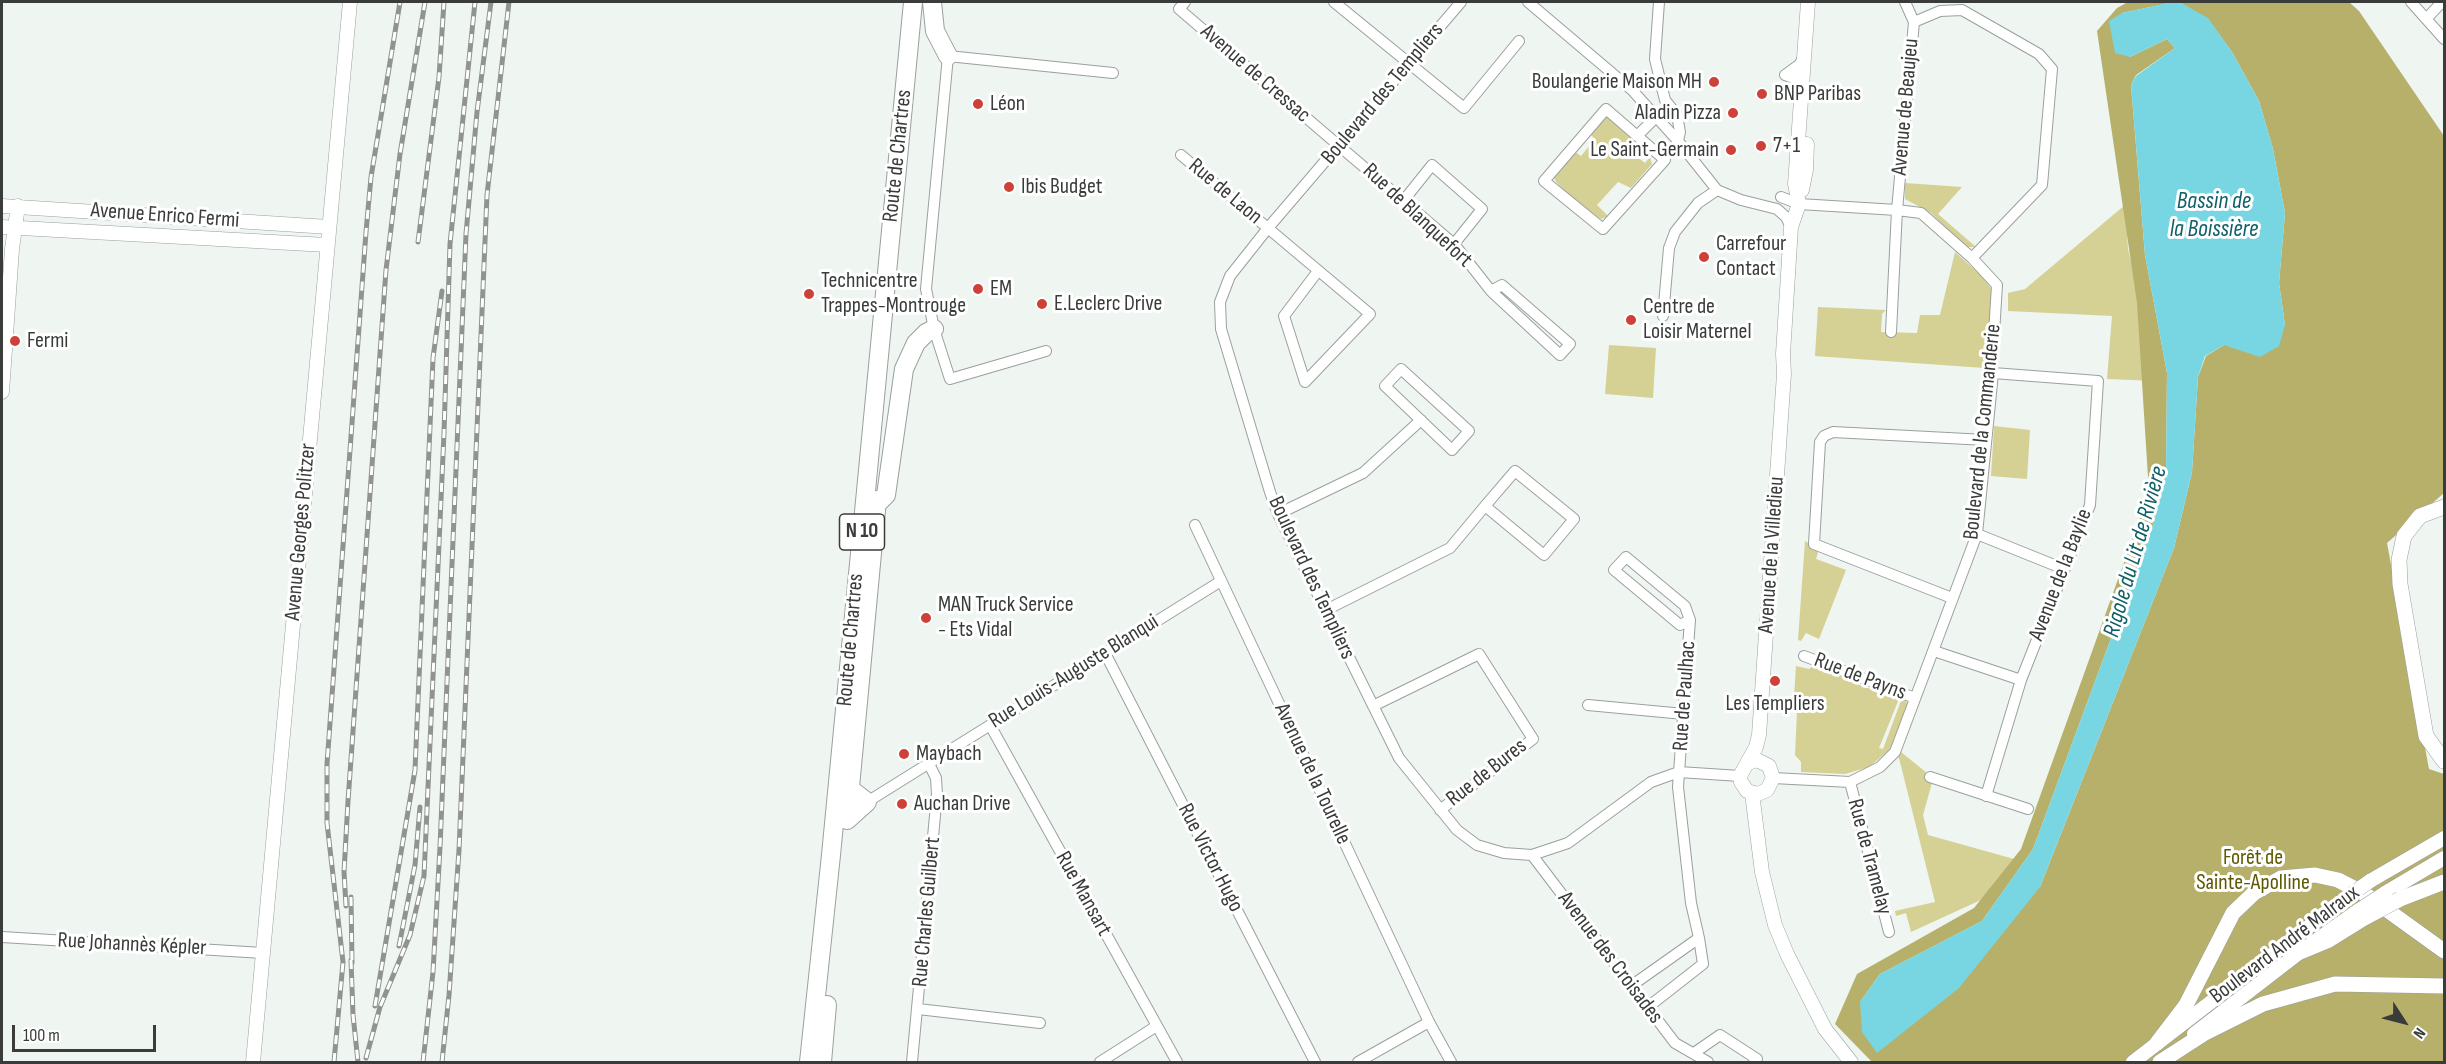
<!DOCTYPE html>
<meta charset="utf-8">
<style>
body{margin:0}
#map{position:relative;width:2446px;height:1064px;overflow:hidden;background:#eff5f0;font-family:"Sofia Sans Condensed",sans-serif}
canvas{display:block}
.frame{position:absolute;inset:0;border:3px solid #393c3a;pointer-events:none}
.north{position:absolute;left:2374px;top:992px;width:60px;height:60px;-webkit-text-stroke:4px #fff;paint-order:stroke;rotate:126deg;font-size:16px;font-weight:700;line-height:24px;text-align:center;color:#393c3a}
.north::after{content:'';display:block;margin:auto;width:21px;height:27px;background:#393c3a;clip-path:polygon(50% 0,100% 100%,50% 72%,0 100%)}
.scale{position:absolute;left:12px;top:1025px;width:144px;height:27px;box-sizing:border-box;border:3px solid #393c3a;border-top:0;padding-left:8px;font-size:18px;line-height:21px;white-space:nowrap;color:#393c3a;-webkit-text-stroke:4px #fff;paint-order:stroke}
</style>
<div id="map">
<canvas width="2446" height="1064"></canvas>
<div class="frame"></div>
<div class="north">N</div>
<div class="scale">100 m</div>
</div>
<script>
const ctx = document.querySelector('canvas').getContext('2d');
ctx.lineJoin = 'round';
function fillPath(path, color) { ctx.fillStyle = color; ctx.fill(path, 'evenodd'); }
const shape = rows => new Path2D(rows.map(r => 'M' + r).join(''));
function stroke(path, color, width, dash) { ctx.strokeStyle = color; ctx.lineWidth = width; ctx.lineCap = dash ? 'butt' : 'round'; ctx.setLineDash(dash || []); ctx.stroke(path); }
function label(font, color, halo, rows, align = 'center') {
  ctx.font = font + ' "Sofia Sans Condensed",sans-serif'; ctx.lineWidth = 6; ctx.setLineDash([]); ctx.textBaseline = 'middle'; ctx.strokeStyle = halo; ctx.fillStyle = color; for (const [text, x, y, turn = 0] of rows) {
    ctx.save(); ctx.translate(x, y); ctx.rotate((+turn || 0) * Math.PI / 180); ctx.textAlign = isNaN(turn) ? turn : align; if (halo) ctx.strokeText(text, 0, 0); ctx.fillText(text, 0, 0); ctx.restore();
  }
}
fillPath(shape([
 [1608,116,1644,148,1636,156,1645,163,1650,157,1652,164,1631,188,1618,182,1597,205,1608,216,1601,219,1571,197,1556,182,1554,177,1574,151,1581,156,1595,139,1589,133],
 [1905,183,1962,187,1938,214,1976,247,1966,247,1931,213,1905,199],
 [2125,205,2128,249,2158,381,2107,379,2112,316,2008,311,2008,293,2025,289],
 [1955,252,1983,277,1992,290,1988,366,1984,368,1815,356,1818,307,1886,310,1882,314,1881,332,1917,333,1920,315,1940,315],
 [1609,345,1656,348,1653,398,1605,394],
 [1994,426,2030,430,2027,479,1991,476],
 [1805,541,1819,549,1816,559,1846,570,1819,639,1806,633,1801,641,1798,640],
 [1815,664,1852,678,1851,682,1899,699,1879,748,1883,749,1902,698,1906,700,1908,707,1895,741,1888,751,1869,767,1845,774,1801,772,1801,762,1795,755,1797,712,1794,697,1796,666,1809,669],
 [1901,752,1927,773,1932,783,1923,815,1928,835,2014,859,1983,899,1911,932,1906,913,1896,916,1895,911,1935,902,1900,762,1898,756]
]), '#d5d194');
fillPath(shape([
 [2128,2,2174,2,2122,13,2130,57,2167,39,2175,48,2136,75,2131,85,2145,255,2167,373,2166,474,2154,522,2033,849,1982,921,1880,974,1860,1002,2040,887,2174,548,2192,472,2198,377,2206,356,2224,345,2285,325,2279,283,2285,213,2273,149,2259,101,2232,52,2208,19,2179,2,2349,2,2359,11,2444,136,2444,493,2387,543,2429,769,2444,774,2444,1062,1872,1062,1835,1024,1857,974,1974,908,2021,849,2149,493,2137,303,2097,31,2117,8]
]), '#b6b06b');
fillPath(shape([
 [2173,2,2179,2,2208,18,2232,52,2259,101,2273,149,2285,213,2279,283,2285,325,2279,346,2260,357,2224,345,2205,356,2198,377,2192,472,2174,548,2040,887,1959,988,1877,1053,1862,1032,1860,1002,1880,974,1982,921,2033,849,2154,522,2166,474,2167,373,2145,255,2131,85,2136,76,2175,48,2167,39,2130,57,2115,53,2109,21,2122,13]
]), '#78d6e2');
const minor = shape([
 [1185,2,1179,9,1454,244,1491,291,1560,355,1570,344,1502,285,1491,291],
 [1334,2,1464,108,1519,41],
 [1461,2,1268,228,1230,276,1220,302,1221,329,1270,492,1278,514,1399,758,1457,830,1477,845,1504,853,1532,855,1568,843,1651,782,1679,772,1740,776],
 [1528,2,1632,90,1678,141,1717,190,1741,200,1777,209,1786,217,1791,227],
 [1659,2,1655,59,1665,100,1677,115,1680,132,1678,141],
 [1905,2,1914,22],
 [2411,2,2444,39],
 [2427,18,2442,2],
 [1802,81,1785,75,1800,64,1802,60],
 [1606,109,1665,160,1603,229,1544,181,1606,109],
 [1638,135,1656,117],
 [1181,155,1370,314,1305,382,1284,316,1318,271],
 [1404,200,1432,165,1482,209,1454,244],
 [1663,316,1669,248,1675,232,1698,203,1717,190],
 [1891,332,1897,210,1914,22,1940,11,1962,10,2039,54,2052,69,2042,185,1972,258],
 [1046,351,950,379,934,329,926,289,948,56,1113,73],
 [1401,369,1469,431,1452,450,1385,386,1401,369],
 [1278,514,1363,473,1421,420],
 [1195,525,1429,1022,1451,1062],
 [1977,534,2064,569],
 [1952,598,1814,544,1820,442,1824,436,1833,432,1986,440],
 [1326,610,1450,548,1485,506,1515,471,1574,519,1544,555,1485,506],
 [1690,620,1680,625,1614,570,1626,557,1685,606,1690,620,1678,787,1691,903,1699,938],
 [1934,651,2021,680],
 [1105,653,1315,1062],
 [1804,656,1915,698],
 [1588,705,1684,714],
 [1373,706,1479,654,1533,739,1440,810],
 [990,725,1177,1062],
 [1930,777,2028,809],
 [1773,778,1850,782,1880,767,1895,752,1977,534,1993,373,1992,366,1997,285,1972,258,1921,213,1897,210,1799,204,1781,197],
 [1850,782,1889,932],
 [1986,796,2021,680,2090,505,2098,381,1993,373],
 [867,802,1221,581],
 [1532,855,1675,1043,1708,1062],
 [2,937,263,953],
 [1631,986,1699,938,1703,964,1648,1007],
 [918,1009,1040,1023],
 [1694,1053,1720,1035,1757,1059,1754,1062],
 [912,1062,937,794,936,778,929,764],
 [1100,1062,1155,1027],
 [1358,1062,1429,1022]
]);
const tertiary = shape([
 [1802,190,1806,170,1807,144],
 [2,206,329,227],
 [2,227,327,245],
 [2,392,12,249,18,206],
 [1748,763,1757,760,1769,766,1773,778,1767,790,1758,794,1747,791,1741,782,1740,776,1756,747,1759,735,1784,374,1783,354,1791,227,1799,204,1795,184,1808,2],
 [1752,793,1762,872,1775,925,1787,954,1825,1029,1851,1062],
 [2370,881,2444,838],
 [2385,893,2444,858],
 [2194,1034,2300,952,2359,910],
 [253,1062,350,2],
 [2133,1062,2346,898]
]);
const secondary = shape([
 [2444,507,2420,516,2404,536,2399,560,2400,584,2426,736,2444,761],
 [2400,899,2444,882],
 [2300,952,2329,940,2366,917],
 [2157,1043,2186,1005,2233,913,2254,893,2281,878,2315,875,2338,880,2365,894,2444,951],
 [2160,1062,2205,1033,2263,1004,2335,984,2444,986]
]);
const primary = shape([
 [932,2,935,31,948,56],
 [877,504,886,495,904,369,916,343,926,333,934,329],
 [847,819,877,500],
 [847,820,867,802,850,789],
 [809,1062,831,855,913,2],
 [822,1062,827,1005]
]);
stroke(minor, '#9aa09c', 12);
stroke(tertiary, '#9aa09c', 15);
stroke(secondary, '#9aa09c', 16);
stroke(primary, '#9aa09c', 20);
stroke(minor, '#fff', 10);
stroke(tertiary, '#fff', 14);
stroke(secondary, '#fff', 15);
stroke(primary, '#fff', 18);
const rail = shape([
 [418,242,439,77,444,2],
 [351,897,352,963],
 [346,906,344,872,348,801,386,270,400,154,425,2],
 [399,946,415,865,420,807],
 [351,960,353,1015,358,1062],
 [375,1006,415,770,433,358,442,291],
 [366,1058,380,1007,410,935,424,876,444,433,450,244,475,2],
 [334,1062,343,962,327,823,327,764,366,232,371,177,400,2],
 [423,1062,433,972,440,847,466,234,477,112,491,2],
 [442,1062,449,995,459,850,487,195,509,2]
]);
stroke(rail, '#8f9490', 5);
stroke(rail, '#fff', 3, [9]);
const tertiaryBridge = shape([
 [2346,898,2370,881],
 [2359,910,2385,893]
]);
const secondaryBridge = shape([
 [2366,917,2400,899]
]);
stroke(tertiaryBridge, '#9aa09c', 15, []);
stroke(secondaryBridge, '#9aa09c', 16, []);
stroke(tertiaryBridge, '#fff', 14);
stroke(secondaryBridge, '#fff', 15);
for (const [x, y, r, color] of [
 [1714,82,6,"#ce4138"],
 [1762,94,6,"#ce4138"],
 [978,104,6,"#ce4138"],
 [1733,113,6,"#ce4138"],
 [1761,146,6,"#ce4138"],
 [1731,150,6,"#ce4138"],
 [1009,187,6,"#ce4138"],
 [1704,257,6,"#ce4138"],
 [978,289,6,"#ce4138"],
 [809,294,6,"#ce4138"],
 [1042,304,6,"#ce4138"],
 [1631,320,6,"#ce4138"],
 [15,341,6,"#ce4138"],
 [926,618,6,"#ce4138"],
 [1775,681,6,"#ce4138"],
 [904,754,6,"#ce4138"],
 [902,804,6,"#ce4138"]
]) { const dot = new Path2D(); dot.arc(x, y, r, 0, 2 * Math.PI); ctx.fillStyle = color; ctx.fill(dot); stroke(dot, '#fff', 2); }
for (const [x, y, w] of [
 [862,532,45]
]) { const box = new Path2D(); box.roundRect(x - w / 2, y - 18, w, 36, 4.5); ctx.fillStyle = '#fff'; ctx.fill(box); stroke(box, '#393c3a', 1.5); }
label('bold 21px', '#393c3a', null, [
 ["N 10",862,532]
]);
label('22px', '#393c3a', '#fff', [
 ["Avenue de Cressac",1255,74,41],
 ["Boulevard des Templiers",1383,94,-50],
 ["Avenue de Beaujeu",1906,107,-85],
 ["Route de Chartres",898,156,-84],
 ["Rue de Laon",1225,192,40],
 ["Avenue Enrico Fermi",165,216,4],
 ["Rue de Blanquefort",1417,216,43],
 ["Boulevard de la Commanderie",1983,432,-84],
 ["Avenue Georges Politzer",301,532,-85],
 ["Avenue de la Villedieu",1772,555,-86],
 ["Avenue de la Baylie",2061,575,-69],
 ["Boulevard des Templiers",1311,578,65],
 ["Route de Chartres",851,640,-85],
 ["Rue Louis-Auguste Blanqui",1074,672,-32],
 ["Rue de Payns",1860,677,21],
 ["Rue de Paulhac",1685,696,-86],
 ["Rue de Bures",1487,773,-38],
 ["Avenue de la Tourelle",1312,774,65],
 ["Rue de Tramelay",1869,857,75],
 ["Rue Victor Hugo",1210,858,63],
 ["Rue Mansart",1083,894,61],
 ["Rue Charles Guilbert",927,912,-85],
 ["Rue Johannès Képler",132,945,3],
 ["Boulevard André Malraux",2285,945,-37],
 ["Avenue des Croisades",1610,958,53]
]);
label('22px', '#393c3a', '#fff', [
 ["Boulangerie Maison MH",1702,82,"right"],
 ["BNP Paribas",1774,94],
 ["Léon",990,104],
 ["Aladin Pizza",1721,113,"right"],
 ["7+1",1773,146],
 ["Le Saint-Germain",1719,150,"right"],
 ["Ibis Budget",1021,187],
 ["Carrefour",1716,244],
 ["Contact",1716,269],
 ["Technicentre",821,281],
 ["Trappes-Montrouge",821,306],
 ["EM",990,289],
 ["E.Leclerc Drive",1054,304],
 ["Centre de",1643,307],
 ["Loisir Maternel",1643,332],
 ["Fermi",27,341],
 ["MAN Truck Service",938,605],
 ["- Ets Vidal",938,630],
 ["Les Templiers",1775,704,"center"],
 ["Maybach",916,754],
 ["Auchan Drive",914,804]
], 'left');
label('22px', '#5e5800', '#fff', [
 ["Forêt de",2253,858],
 ["Sainte-Apolline",2253,883]
]);
label('italic 24px', '#0f6068', '#fff', [
 ["Bassin de",2214,202],
 ["la Boissière",2214,230],
 ["Rigole du Lit de Rivière",2136,552,-74]
]);
</script>
